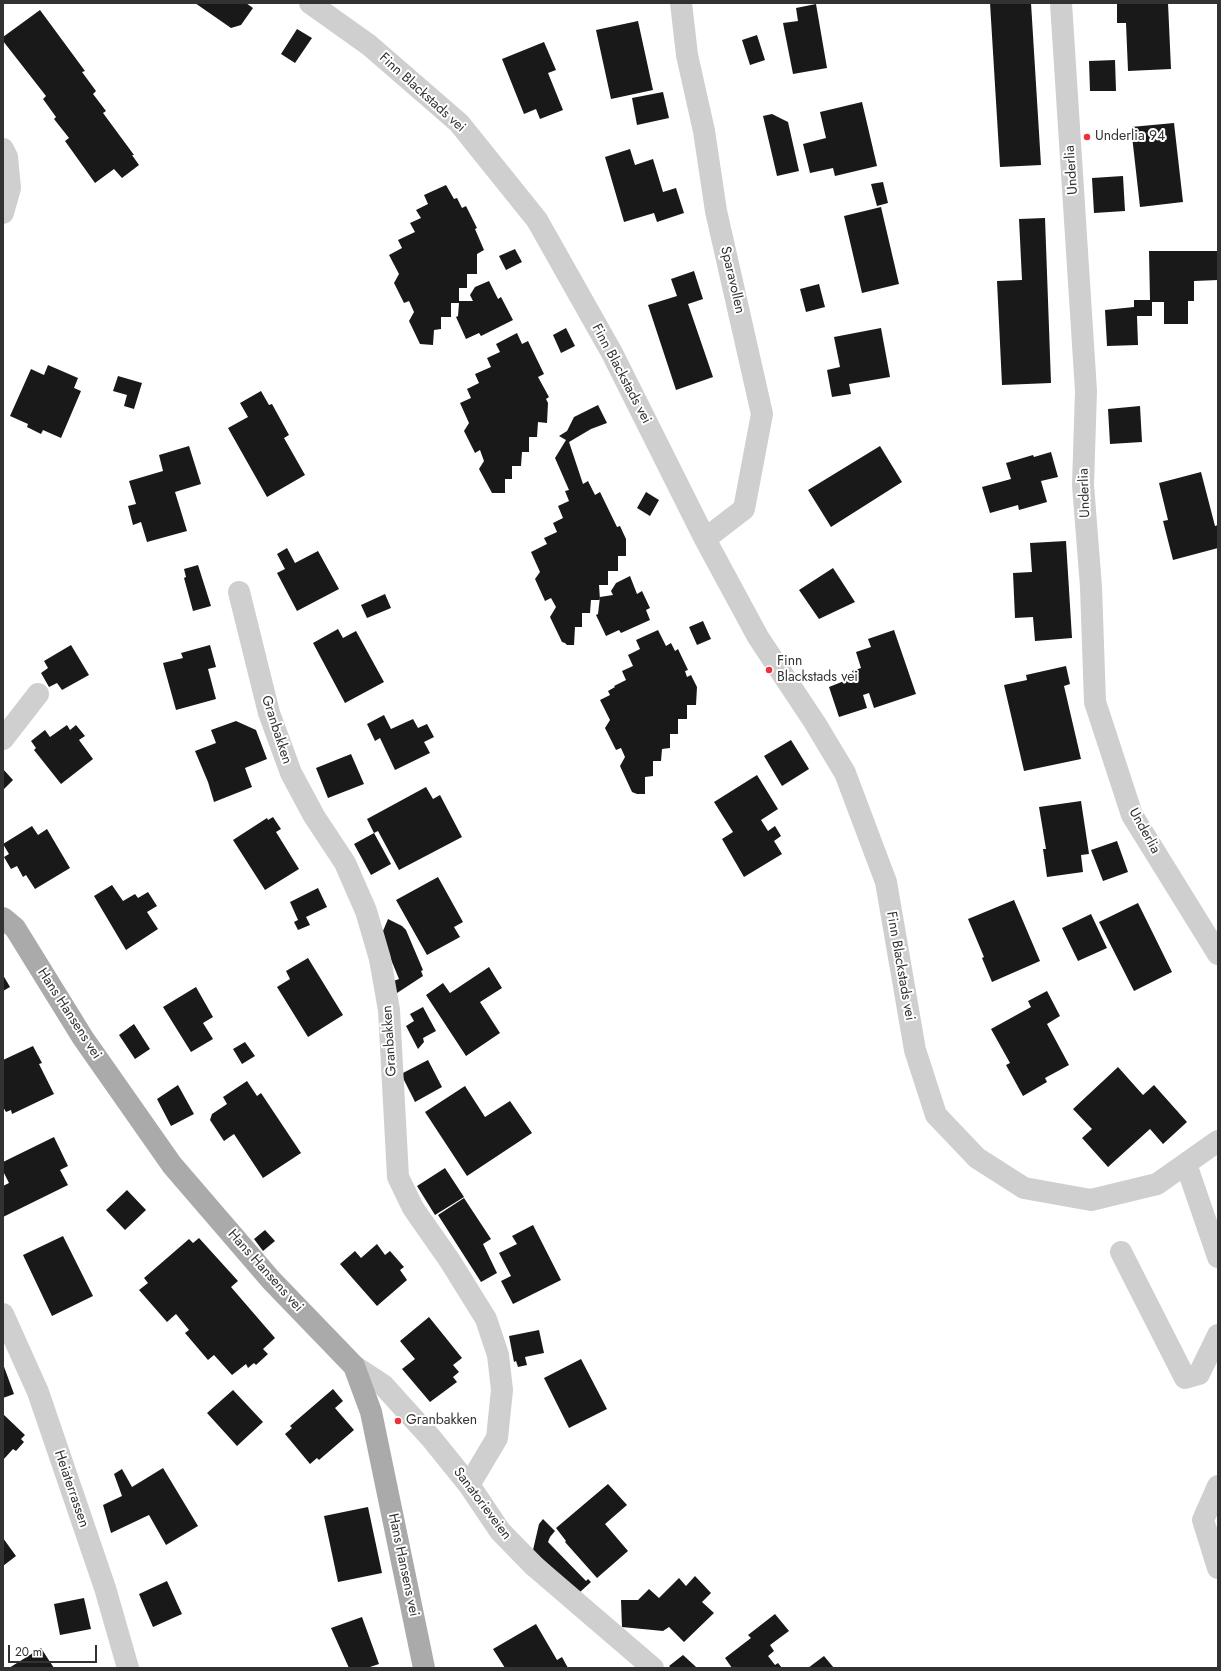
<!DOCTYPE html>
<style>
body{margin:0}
#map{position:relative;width:1221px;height:1671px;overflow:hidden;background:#fff;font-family:Jost,sans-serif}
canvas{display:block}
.frame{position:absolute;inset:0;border:4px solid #323232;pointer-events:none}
.scale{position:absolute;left:8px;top:1645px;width:89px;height:18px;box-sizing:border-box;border:2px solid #323232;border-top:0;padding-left:5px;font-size:12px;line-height:14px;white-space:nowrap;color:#323232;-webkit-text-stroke:3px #fff;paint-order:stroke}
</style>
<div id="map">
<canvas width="1221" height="1671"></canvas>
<div class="frame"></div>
<div class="scale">20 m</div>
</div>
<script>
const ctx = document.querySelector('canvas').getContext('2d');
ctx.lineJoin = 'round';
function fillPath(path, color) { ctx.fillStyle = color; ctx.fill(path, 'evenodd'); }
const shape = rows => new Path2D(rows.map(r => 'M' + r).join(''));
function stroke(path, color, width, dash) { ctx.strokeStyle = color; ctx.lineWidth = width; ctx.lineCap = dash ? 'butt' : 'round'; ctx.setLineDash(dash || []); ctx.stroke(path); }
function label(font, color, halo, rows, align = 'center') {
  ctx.font = font + ' Jost,sans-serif'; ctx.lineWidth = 4; ctx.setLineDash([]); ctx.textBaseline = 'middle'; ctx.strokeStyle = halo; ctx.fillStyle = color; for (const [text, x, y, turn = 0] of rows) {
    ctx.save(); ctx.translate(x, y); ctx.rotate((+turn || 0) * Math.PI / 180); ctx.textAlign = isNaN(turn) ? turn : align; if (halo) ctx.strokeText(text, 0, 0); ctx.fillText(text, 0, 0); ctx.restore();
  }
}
fillPath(shape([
 [195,3,246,3,253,8,241,25,231,28],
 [990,3,1031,3,1041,165,1000,167],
 [1117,3,1168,3,1171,69,1128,71,1126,23,1117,23],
 [816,4,827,68,793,74,783,23,798,21,796,8],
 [40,10,85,71,82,72,96,91,93,94,106,111,103,113,134,155,132,155,139,165,122,178,114,169,95,183,65,141,69,138,54,119,56,117,43,99,46,96,3,41,3,37],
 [638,21,653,90,611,99,596,30],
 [297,29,312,38,295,63,281,54],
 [757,35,765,60,750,65,742,40],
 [544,42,556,70,548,73,563,110,540,119,536,109,524,114,502,59],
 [1115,60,1116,91,1090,91,1089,61],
 [663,92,669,118,637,125,632,98],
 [862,102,877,166,835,176,833,168,810,173,803,144,826,138,820,112],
 [772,114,788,122,799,171,777,176,763,116],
 [1174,123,1183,202,1140,207,1131,127],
 [630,149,635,165,653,159,663,192,676,188,684,213,657,222,654,213,624,222,605,157],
 [1123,176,1125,211,1094,213,1092,178],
 [883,182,888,203,877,206,871,184],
 [446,185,454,199,457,198,462,208,466,206,477,228,475,229,484,250,477,254,477,274,467,274,467,288,459,288,459,301,473,301,470,295,475,287,489,281,498,299,501,297,513,320,481,336,479,333,466,339,456,317,458,316,459,303,451,303,451,317,441,317,441,329,434,330,433,345,420,344,409,321,414,312,409,301,404,303,394,283,399,274,389,255,402,248,398,240,415,232,410,223,421,218,416,210,428,204,424,195],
 [881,207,899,284,862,293,844,216],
 [1045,218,1051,383,1002,385,997,281,1022,280,1019,219],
 [515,249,522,262,506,270,499,256],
 [1149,251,1218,251,1218,280,1194,281,1194,301,1188,301,1188,324,1164,324,1164,302,1152,302,1152,316,1137,316,1138,345,1107,346,1105,310,1134,307,1134,300,1150,300],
 [694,271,703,299,688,304,713,377,676,390,648,305,677,296,671,279],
 [819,284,825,307,806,312,800,289],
 [566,328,575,346,561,353,553,335],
 [881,328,890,377,849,384,851,394,832,397,827,370,840,367,834,337],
 [517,333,522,344,528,341,544,374,538,377,549,397,546,399,548,403,547,423,538,422,537,437,529,437,529,452,522,452,521,466,512,466,512,479,505,479,505,493,492,493,479,469,484,461,480,450,475,453,464,431,469,423,460,403,471,398,467,389,479,383,475,374,491,367,487,358,500,352,496,344],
 [48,365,78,378,74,388,81,391,61,438,43,430,41,434,27,427,28,424,10,416,31,369,44,375],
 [118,376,142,383,134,409,124,406,127,395,113,391],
 [261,391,269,405,272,404,289,435,284,438,305,475,267,497,228,428,248,417,240,403],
 [598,405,607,423,591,429,569,442,583,484,588,481,595,495,600,492,617,527,620,526,626,539,626,556,618,556,618,571,608,571,608,585,599,585,600,600,591,600,590,613,582,613,582,627,575,627,574,645,567,645,565,643,562,642,550,617,556,607,551,598,545,601,535,579,540,572,531,552,547,544,544,538,557,532,553,523,563,518,558,506,569,501,565,491,569,490,555,458,566,440,559,436,567,431,574,417],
 [1140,406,1142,442,1110,444,1108,409],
 [189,446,201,484,175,492,187,531,147,542,141,522,133,525,128,506,136,504,129,481,163,471,159,455],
 [880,446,902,482,831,527,808,490],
 [1051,452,1058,477,1041,481,1047,502,1019,510,1018,505,990,513,982,487,1011,479,1006,463,1033,455,1034,457],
 [1201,472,1215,526,1218,525,1218,548,1173,560,1163,521,1168,520,1159,483],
 [646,492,659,500,650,516,637,508],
 [1066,541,1072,638,1035,641,1033,617,1015,618,1013,573,1032,572,1030,543],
 [287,548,295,563,318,551,339,589,297,611,277,573,285,569,277,554],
 [198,565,211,606,193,611,184,578,186,577,184,569],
 [833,568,855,602,819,619,799,590],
 [630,576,637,594,642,591,650,608,646,610,650,620,621,633,619,630,606,636,596,615,598,614,600,597,613,595,611,591,616,583],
 [385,594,391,608,367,618,361,605],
 [703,621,711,639,697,645,689,627],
 [338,629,343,638,356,631,384,682,345,703,313,643],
 [658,630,666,646,671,643,675,651,678,649,688,670,685,671,687,677,691,675,697,687,696,705,687,705,687,719,678,719,678,734,670,734,670,748,662,749,661,761,653,761,653,776,645,777,645,794,637,794,632,792,620,766,625,757,621,748,616,750,605,728,610,720,600,700,610,695,608,691,615,687,614,686,626,680,622,671,633,666,628,655,640,649,636,640],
 [894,630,916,694,874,708,869,693,863,695,867,708,839,717,829,687,854,677,852,671,861,668,856,652,871,647,868,639],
 [71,645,89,675,62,690,57,683,49,687,41,673,48,668,44,661],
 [210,645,216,667,208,669,216,699,176,710,163,663,183,658,181,653],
 [1066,666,1070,684,1064,686,1081,759,1024,771,1004,685,1027,680,1026,675],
 [384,715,391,729,413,719,418,728,427,724,434,737,424,742,430,753,395,770,380,738,375,741,367,724],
 [236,721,256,730,267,759,245,768,252,787,214,802,208,782,195,751,216,743,211,730],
 [67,725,70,730,76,725,85,736,79,740,93,759,61,784,34,750,36,748,31,741,45,730,50,737],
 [791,740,809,769,782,786,764,756],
 [351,754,364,784,328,798,316,768],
 [3,769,13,780,4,789,3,788],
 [757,775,778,809,761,820,768,831,775,826,781,836,774,841,782,854,744,877,722,839,733,832,714,802],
 [426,787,433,799,440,795,462,837,399,870,378,831,374,833,367,819],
 [1081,801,1089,854,1081,855,1083,872,1047,877,1043,849,1046,849,1039,807],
 [273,817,281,829,276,832,299,869,265,890,233,840,267,818,268,820],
 [32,826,38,835,47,829,70,868,35,889,26,875,23,877,17,866,11,869,4,857,9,854,3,844],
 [374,833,391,864,371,875,354,844],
 [1117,841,1128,872,1103,881,1091,850],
 [438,877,463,922,454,927,460,937,427,955,396,900],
 [112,885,123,901,135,894,138,898,148,892,157,906,147,912,158,929,126,950,94,896],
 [318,888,327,907,306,917,310,925,298,930,294,922,298,920,290,902],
 [1014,900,1040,961,992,982,982,958,984,957,968,919],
 [1138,903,1172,972,1134,991,1099,922],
 [1091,914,1107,948,1078,961,1062,928],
 [388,919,402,926,406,930,423,970,421,971,423,976,394,995,391,982,399,979,383,940,383,931],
 [308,958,343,1015,308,1037,277,987,290,979,286,971],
 [489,967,502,988,480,1002,500,1033,466,1056,426,995,443,983,450,993],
 [3,975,10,987,3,991],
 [196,987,213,1017,203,1023,213,1039,191,1052,163,1007],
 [1047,991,1060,1016,1047,1024,1069,1065,1045,1078,1047,1082,1023,1096,1006,1065,1010,1063,991,1029,1031,1007,1028,1001],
 [423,1007,436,1031,423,1038,424,1042,418,1049,406,1026,414,1021,410,1014],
 [134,1024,150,1049,135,1059,119,1035],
 [245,1042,255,1056,242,1064,233,1049],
 [33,1046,42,1063,39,1064,54,1094,12,1114,11,1110,6,1112,3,1107,3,1060],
 [428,1060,442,1087,415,1102,401,1074],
 [1118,1067,1143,1095,1154,1085,1187,1122,1163,1144,1150,1129,1108,1167,1082,1138,1092,1129,1073,1109],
 [247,1081,257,1096,261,1093,301,1153,263,1178,234,1134,224,1141,210,1120,212,1114,227,1104,223,1097],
 [178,1085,194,1114,171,1126,157,1099],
 [465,1086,485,1117,510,1101,532,1133,467,1176,425,1112],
 [54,1137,68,1166,60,1170,68,1185,3,1217,3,1186,9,1183,3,1171,3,1162],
 [445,1168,464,1197,435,1215,417,1186],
 [127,1190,146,1210,125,1230,106,1210],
 [464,1198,491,1239,483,1244,497,1273,481,1282,438,1215],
 [533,1225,561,1280,513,1304,501,1281,511,1276,499,1253,517,1244,512,1236],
 [265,1230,275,1241,263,1251,254,1239],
 [63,1236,93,1296,52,1316,23,1255],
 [199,1238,238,1281,231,1287,275,1338,263,1349,268,1354,256,1365,254,1363,248,1368,246,1364,232,1375,214,1355,208,1360,185,1333,189,1330,176,1314,167,1322,139,1290,148,1283,144,1278,189,1239,193,1243],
 [377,1244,385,1255,390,1251,404,1267,400,1270,407,1280,377,1306,340,1264,355,1251,361,1258],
 [429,1317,462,1358,453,1365,459,1372,453,1377,457,1382,430,1402,402,1369,415,1359,400,1341],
 [539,1330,544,1353,525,1357,527,1365,518,1367,516,1361,514,1362,509,1336],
 [581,1359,607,1409,569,1428,544,1378],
 [3,1364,14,1394,3,1398],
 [333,1389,343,1401,335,1408,354,1430,319,1460,317,1458,310,1464,285,1434,292,1428,290,1426],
 [233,1390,263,1422,237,1446,207,1413],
 [3,1414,25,1435,21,1439,24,1442,16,1451,13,1449,3,1460],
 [163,1468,198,1526,166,1545,149,1515,111,1533,103,1505,122,1496,114,1474,122,1469,132,1487],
 [608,1484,627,1505,605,1524,628,1551,597,1578,565,1542,566,1541,556,1528],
 [368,1507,382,1573,338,1582,324,1516],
 [543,1519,555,1531,550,1537,548,1542,586,1581,588,1579,591,1582,579,1593,533,1550,539,1524],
 [3,1538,16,1556,3,1566],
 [695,1576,711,1593,702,1602,714,1613,684,1642,669,1627,663,1631,622,1627,621,1600,638,1600,649,1589,659,1598,679,1578,686,1586],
 [167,1581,182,1614,153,1627,139,1594],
 [84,1598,91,1629,60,1635,54,1604],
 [775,1614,789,1631,770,1645,774,1651,768,1656,775,1665,778,1663,782,1668,732,1668,725,1658,751,1638,748,1635],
 [362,1617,379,1664,367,1668,349,1668,331,1628],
 [536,1624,557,1660,562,1657,568,1668,505,1668,493,1649],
 [41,1648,54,1668,9,1668],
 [683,1655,695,1666,697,1668,671,1668,669,1666],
 [824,1656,834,1668,808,1668]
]), '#191919');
stroke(shape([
 [310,3,369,45,459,123,537,220,612,353,705,539,758,637,815,723,845,773,886,882,915,1050,936,1115,977,1158,1024,1188,1091,1200,1157,1184,1218,1141],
 [681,3,687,55,704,131,716,211,762,414,744,509,705,539],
 [1061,3,1086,391,1083,485,1091,587,1095,702,1132,815,1218,954],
 [3,149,7,157,10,188,3,213],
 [239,592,269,713,291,773,314,816,345,863,366,911,380,959,389,1010,398,1177,413,1208,450,1261,486,1319,498,1355,502,1390,497,1438,469,1485],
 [3,739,38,694],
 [1186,1164,1218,1257],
 [1121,1252,1185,1378,1199,1374,1218,1335],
 [3,1314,38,1392,105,1588,128,1668],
 [354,1366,383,1385,431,1438,469,1485,500,1531,534,1566,653,1668],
 [1218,1486,1203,1520,1218,1568]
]), '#cfcfcf', 22);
stroke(shape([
 [3,918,15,928,83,1038,172,1165,271,1280,354,1366,371,1412,424,1668]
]), '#aaa', 22);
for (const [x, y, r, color] of [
 [1087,137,4,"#eb323a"],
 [769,670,4,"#eb323a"],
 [398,1421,4,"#eb323a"]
]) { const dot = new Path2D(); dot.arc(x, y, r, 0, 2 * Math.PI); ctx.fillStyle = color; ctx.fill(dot); stroke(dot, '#fff', 1.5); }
label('14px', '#323232', '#fff', [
 ["Finn Blackstads vei",422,93,42],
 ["Underlia",1072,170,-94],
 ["Sparavollen",732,280,77],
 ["Finn Blackstads vei",621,374,62],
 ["Underlia",1085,493,-92],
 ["Granbakken",276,730,72],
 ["Underlia",1144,831,61],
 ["Finn Blackstads vei",900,966,80],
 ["Hans Hansens vei",69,1014,57],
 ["Granbakken",390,1041,-94],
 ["Hans Hansens vei",265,1271,48],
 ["Heiaterrassen",71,1489,71],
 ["Sanatorieveien",482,1504,53],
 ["Hans Hansens vei",403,1565,78]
]);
label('14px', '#323232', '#fff', [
 ["Underlia 94",1095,137],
 ["Finn",777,662],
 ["Blackstads vei",777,678],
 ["Granbakken",406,1421]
], 'left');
</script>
